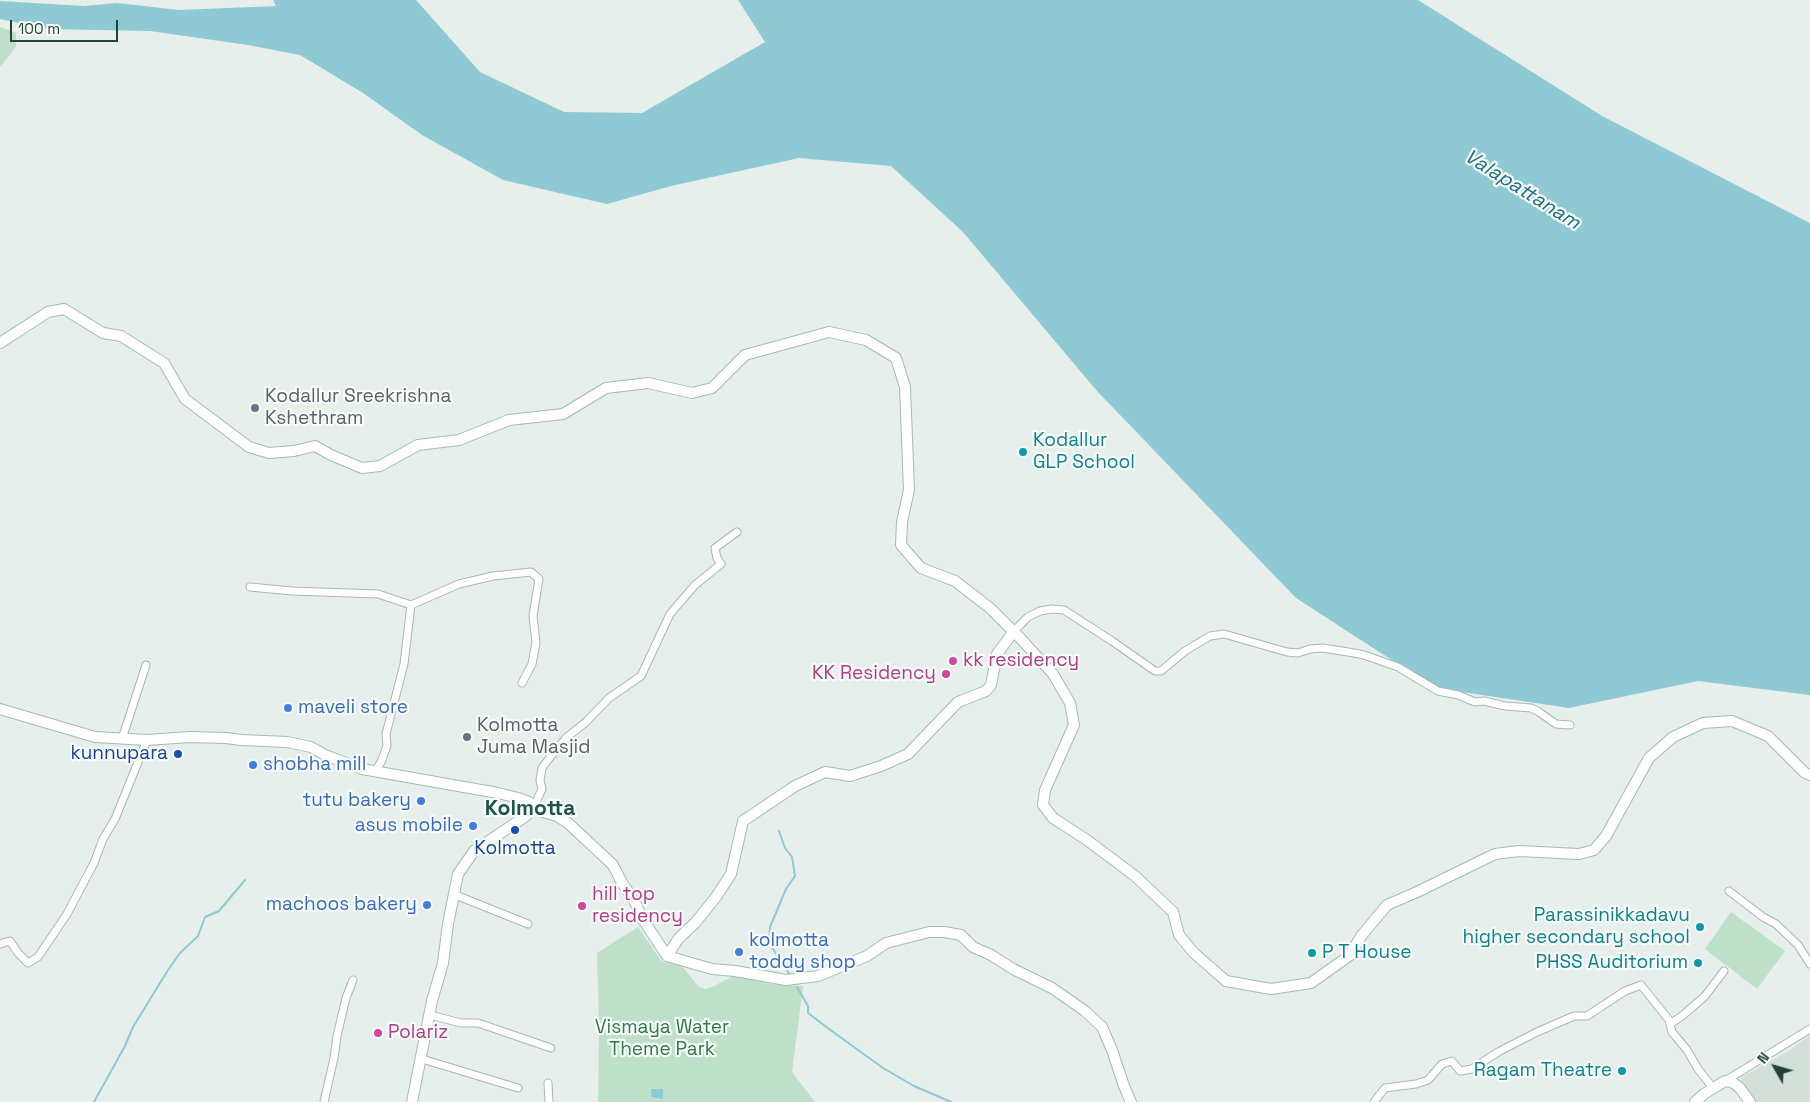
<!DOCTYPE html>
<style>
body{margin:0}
#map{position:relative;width:1810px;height:1102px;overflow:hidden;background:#e6efeb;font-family:"Space Grotesk",sans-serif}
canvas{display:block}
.north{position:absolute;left:1750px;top:1042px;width:50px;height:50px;-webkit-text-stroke:4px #f7fbf9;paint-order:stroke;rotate:308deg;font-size:14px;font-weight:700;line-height:20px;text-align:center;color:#24423a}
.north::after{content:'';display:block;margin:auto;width:18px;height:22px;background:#24423a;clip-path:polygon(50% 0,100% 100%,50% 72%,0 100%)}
.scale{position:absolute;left:10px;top:20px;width:108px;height:22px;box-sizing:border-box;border:2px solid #24423a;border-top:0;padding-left:6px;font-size:15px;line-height:18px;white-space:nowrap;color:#24423a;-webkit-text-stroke:4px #f7fbf9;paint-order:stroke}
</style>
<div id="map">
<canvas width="1810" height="1102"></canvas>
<div class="north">N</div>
<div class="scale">100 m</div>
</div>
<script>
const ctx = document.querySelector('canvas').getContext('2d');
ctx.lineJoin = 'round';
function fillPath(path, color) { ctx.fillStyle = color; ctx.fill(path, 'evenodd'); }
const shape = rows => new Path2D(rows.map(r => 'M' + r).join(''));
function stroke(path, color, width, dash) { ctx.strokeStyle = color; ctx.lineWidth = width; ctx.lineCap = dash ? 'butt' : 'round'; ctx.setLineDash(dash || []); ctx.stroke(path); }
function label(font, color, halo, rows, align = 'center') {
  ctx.font = font + ' "Space Grotesk",sans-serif'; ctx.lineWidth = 4.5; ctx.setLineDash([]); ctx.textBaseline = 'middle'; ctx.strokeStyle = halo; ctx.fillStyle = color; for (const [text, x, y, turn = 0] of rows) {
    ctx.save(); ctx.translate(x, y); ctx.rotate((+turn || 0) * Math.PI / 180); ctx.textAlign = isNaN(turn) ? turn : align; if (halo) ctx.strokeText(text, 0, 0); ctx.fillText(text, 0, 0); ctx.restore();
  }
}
fillPath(shape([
 [1810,1035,1810,1102,1755,1102,1740,1078,1792,1049]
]), '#d4dfda');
fillPath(shape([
 [0,27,16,33,16,47,0,67],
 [1731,912,1785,951,1757,989,1705,949],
 [638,927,662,962,680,964,699,987,706,989,712,987,733,976,740,976,769,984,803,986,792,1072,815,1102,598,1102,599,1025,597,953]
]), '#bfe0c8');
fillPath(shape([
 [273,0,416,0,480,72,564,112,642,113,765,42,738,0,1418,0,1602,116,1810,223,1810,695,1698,681,1569,708,1435,688,1296,598,1097,391,963,232,891,166,799,158,671,186,607,204,503,180,422,135,363,93,300,55,248,45,150,31,47,29,0,19,0,1,84,6,117,3,179,10,276,6],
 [651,1089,663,1089,663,1099,651,1097]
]), '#8ec9d4');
stroke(shape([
 [779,831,785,848,792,857,795,876,786,889,770,927,769,943,790,975],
 [797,987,808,1006,808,1013,829,1029,883,1068,914,1086,951,1102],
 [94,1102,125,1046,133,1027,168,970,180,953,198,936,205,917,219,911,245,880]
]), '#8ec9d4', 2);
const street = shape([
 [250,587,292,591,378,594,411,605],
 [1014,631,1028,617,1040,611,1052,609,1064,610,1112,641,1155,671,1161,671,1185,651,1210,636,1224,634,1287,652,1298,653,1310,649,1323,648,1354,653,1364,655,1398,667,1438,691,1458,695,1475,702,1484,701,1505,706,1531,708,1539,712,1556,724,1570,725],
 [122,739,146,665],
 [375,771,381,762,387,746,386,734,404,664,411,605,459,584,493,576,531,572,539,579,533,616,536,643,532,664,522,683],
 [533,809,542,789,540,780,542,768,551,756,567,737,586,722,609,698,641,676,670,614,695,585,721,564,717,558,715,548,737,532],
 [1729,891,1763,917,1776,924,1798,945,1810,964],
 [453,894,528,924],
 [0,944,10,941,18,953,28,963,38,957,67,914,94,863,103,839,115,819,147,740],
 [430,1015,461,1023,478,1023,551,1048],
 [1670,1024,1682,1016,1705,996,1724,971],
 [422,1059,518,1088],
 [1725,1081,1810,1029],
 [548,1083,549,1102],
 [324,1102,334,1058,337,1036,346,998,353,980],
 [1374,1102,1385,1088,1416,1084,1428,1080,1442,1064,1452,1061,1460,1071,1472,1069,1498,1052,1537,1032,1574,1016,1587,1016,1625,991,1641,985,1669,1020,1672,1032,1687,1050,1698,1069,1713,1088]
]);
const secondary = shape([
 [0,343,48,312,64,309,103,333,121,336,164,363,185,399,249,447,269,453,294,451,315,446,331,455,362,468,380,466,418,445,459,440,509,420,563,414,606,388,648,383,692,393,712,388,745,355,829,332,866,340,896,358,905,387,909,490,902,522,901,545,921,568,955,581,990,608,1021,639,1053,674,1070,703,1074,725,1045,790,1043,805,1053,818,1087,840,1135,876,1173,912,1179,935,1194,953,1226,981,1271,989,1311,983,1349,956,1362,935,1387,905,1417,892,1495,854,1519,851,1579,854,1594,850,1606,836,1649,758,1673,737,1703,723,1732,721,1768,736,1804,772,1810,775],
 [0,709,95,737,147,740,190,737,226,738,241,740,287,742,311,747,325,755,362,769,498,793,518,798,529,802,533,809],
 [667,956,679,938,695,923,716,897,731,874,743,821,795,786,825,772,850,776,881,766,908,754,958,702,986,691,991,685,997,654,1014,631],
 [412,1102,432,1001,443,963,448,924,458,874,474,851,526,816,533,809,557,816,568,823,613,865,621,881,635,902,642,918,667,956,712,969,735,971,786,980,818,976,867,956,886,943,929,932,944,932,961,935,973,947,991,955,1013,969,1052,988,1085,1011,1102,1027,1112,1050,1124,1086,1131,1102],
 [1695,1102,1704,1094,1725,1081,1732,1082,1739,1087,1750,1102]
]);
stroke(street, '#a8b8b2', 9);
stroke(secondary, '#a4bbb3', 12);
stroke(street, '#fff', 7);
stroke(secondary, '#fff', 10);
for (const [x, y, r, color] of [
 [255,408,5,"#6b7280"],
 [1023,452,5,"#0f9aa8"],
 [953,661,5,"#d1479c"],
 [946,674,5,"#d1479c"],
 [288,708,5,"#3f7fe0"],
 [467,737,5,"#6b7280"],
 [178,754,5,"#1a4fb4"],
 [253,765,5,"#3f7fe0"],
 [421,801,5,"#3f7fe0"],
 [473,826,5,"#3f7fe0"],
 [515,830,5,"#1a4fb4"],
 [427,905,5,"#3f7fe0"],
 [582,906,5,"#d1479c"],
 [1700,927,5,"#0f9aa8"],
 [739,952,5,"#3f7fe0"],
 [1312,953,5,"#0f9aa8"],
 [1698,963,5,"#0f9aa8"],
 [378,1033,5,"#d1479c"],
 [1622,1071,5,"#0f9aa8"]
]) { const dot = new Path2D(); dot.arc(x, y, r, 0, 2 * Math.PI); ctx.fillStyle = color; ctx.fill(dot); stroke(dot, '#f7fbf9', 2); }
label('19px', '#5b616d', '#f7fbf9', [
 ["Kodallur Sreekrishna",265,397],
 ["Kshethram",265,419],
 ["Kolmotta",477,726],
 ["Juma Masjid",477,748]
], 'left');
label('19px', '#0d838f', '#f7fbf9', [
 ["Kodallur",1033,441,"left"],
 ["GLP School",1033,463,"left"],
 ["Parassinikkadavu",1690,916],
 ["higher secondary school",1690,938],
 ["P T House",1322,953,"left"],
 ["PHSS Auditorium",1688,963],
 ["Ragam Theatre",1612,1071]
], 'right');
label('19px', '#b23c85', '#f7fbf9', [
 ["kk residency",963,661],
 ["KK Residency",936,674,"right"],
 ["hill top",592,895],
 ["residency",592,917],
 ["Polariz",388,1033]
], 'left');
label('19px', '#366cbe', '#f7fbf9', [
 ["maveli store",298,708],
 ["shobha mill",263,765],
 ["tutu bakery",411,801,"right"],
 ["asus mobile",463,826,"right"],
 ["machoos bakery",417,905,"right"],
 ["kolmotta",749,941],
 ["toddy shop",749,963]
], 'left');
label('19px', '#164399', '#f7fbf9', [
 ["kunnupara",168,754],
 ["Kolmotta",515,849,"center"]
], 'right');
label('19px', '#2d7a4b', '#f7fbf9', [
 ["Vismaya Water",662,1028],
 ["Theme Park",662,1050]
]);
label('italic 20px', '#1c6f80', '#f7fbf9', [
 ["Valapattanam",1522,190,32]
]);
label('bold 21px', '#1f5548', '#f7fbf9', [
 ["Kolmotta",530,809]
]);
</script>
